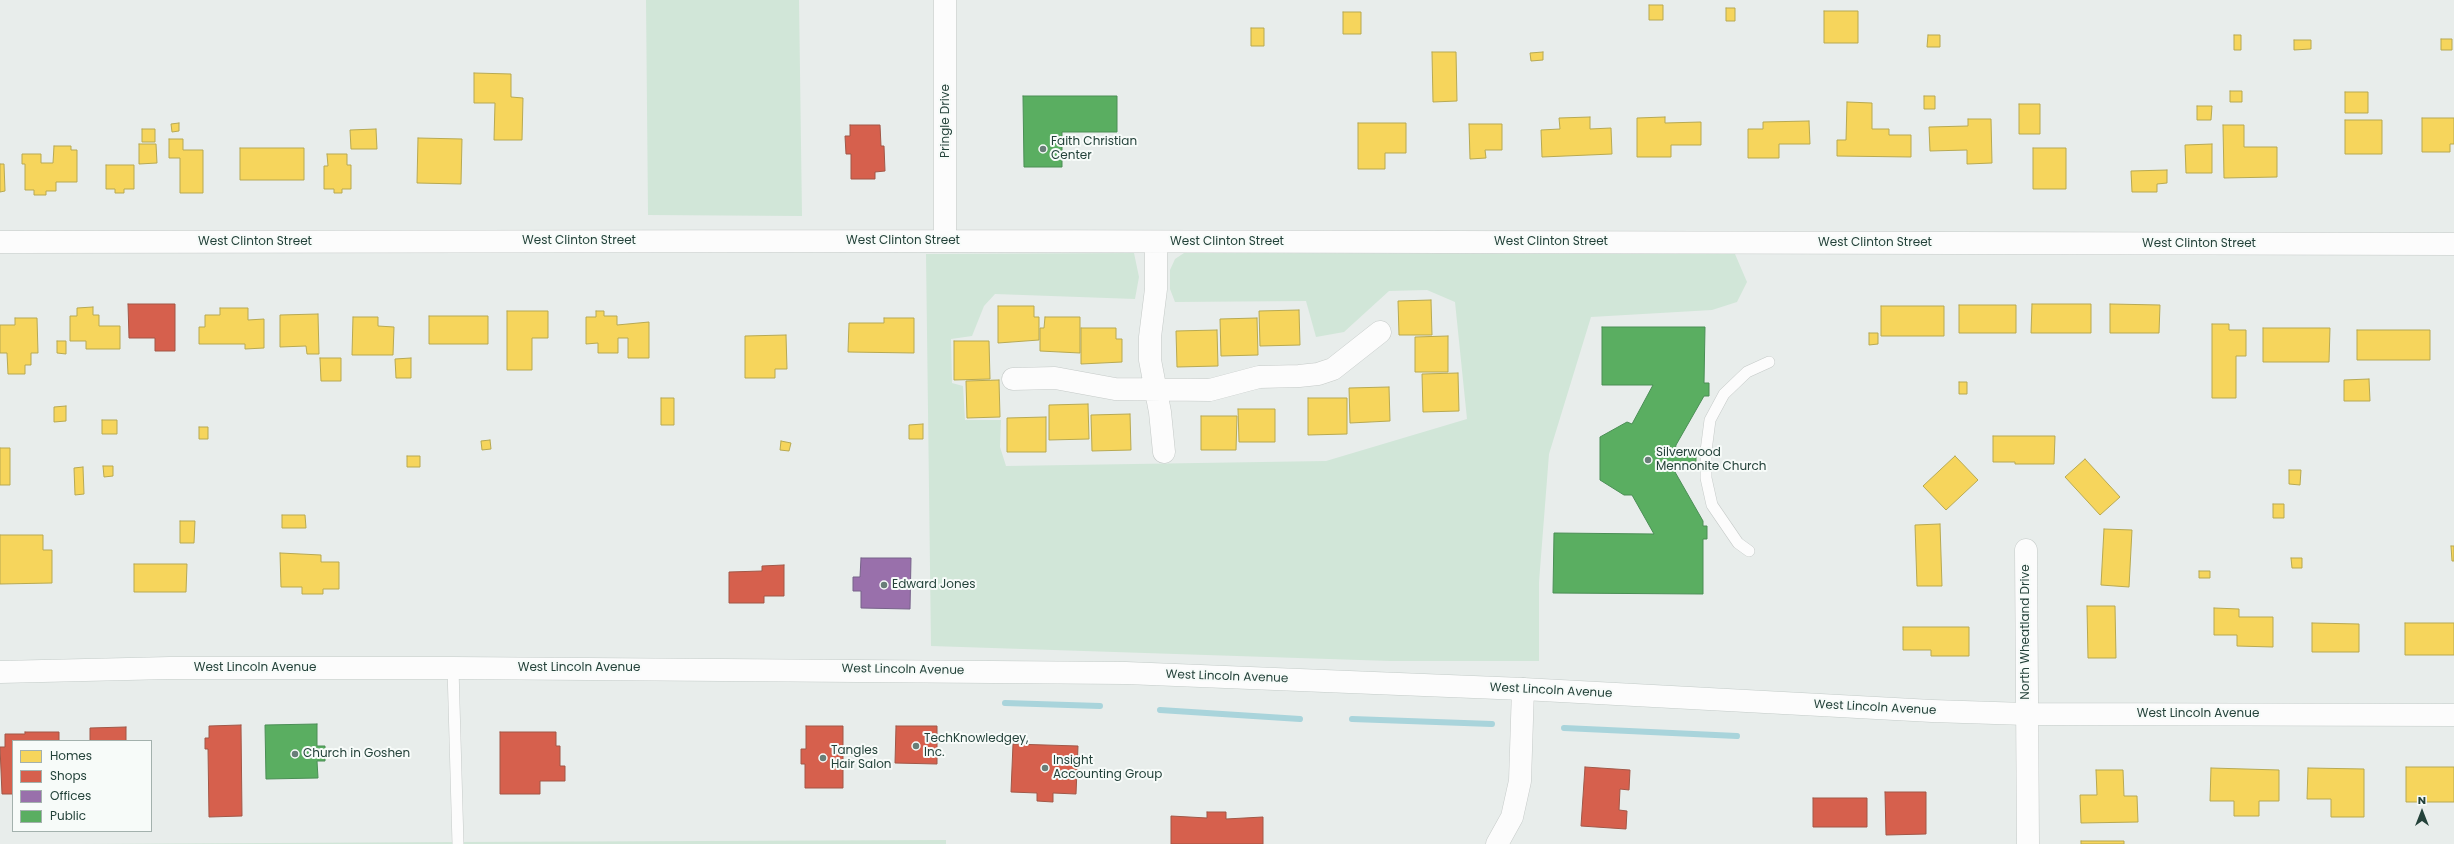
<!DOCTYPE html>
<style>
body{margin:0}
#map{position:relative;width:2454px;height:844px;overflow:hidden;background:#e8edeb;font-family:Poppins,sans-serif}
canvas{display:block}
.legend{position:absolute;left:12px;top:740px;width:140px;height:92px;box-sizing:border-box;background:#f7fbf9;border:1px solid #a3b1ad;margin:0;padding:5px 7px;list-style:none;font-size:12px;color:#24423a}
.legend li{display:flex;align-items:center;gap:8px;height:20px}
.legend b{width:20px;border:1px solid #a3b1ad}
.north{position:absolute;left:2402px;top:792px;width:40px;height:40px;-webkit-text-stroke:3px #f7fbf9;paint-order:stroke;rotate:0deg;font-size:11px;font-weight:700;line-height:16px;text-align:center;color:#24423a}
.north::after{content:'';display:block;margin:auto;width:14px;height:18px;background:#24423a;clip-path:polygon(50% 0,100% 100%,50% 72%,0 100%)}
</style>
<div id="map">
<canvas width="2454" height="844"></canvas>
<ul class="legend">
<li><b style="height:11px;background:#f6d55c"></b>Homes</li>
<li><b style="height:11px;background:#d6604d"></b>Shops</li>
<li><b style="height:11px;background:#9970ab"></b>Offices</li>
<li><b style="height:11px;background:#5aae61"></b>Public</li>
</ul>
<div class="north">N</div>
</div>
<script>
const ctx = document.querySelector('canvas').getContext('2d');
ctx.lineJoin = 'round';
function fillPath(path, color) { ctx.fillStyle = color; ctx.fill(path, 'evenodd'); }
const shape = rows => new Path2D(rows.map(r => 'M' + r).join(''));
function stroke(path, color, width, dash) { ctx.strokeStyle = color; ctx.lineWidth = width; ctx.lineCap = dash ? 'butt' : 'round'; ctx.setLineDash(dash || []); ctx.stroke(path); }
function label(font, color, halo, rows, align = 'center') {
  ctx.font = font + ' Poppins,sans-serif'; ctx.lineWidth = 4; ctx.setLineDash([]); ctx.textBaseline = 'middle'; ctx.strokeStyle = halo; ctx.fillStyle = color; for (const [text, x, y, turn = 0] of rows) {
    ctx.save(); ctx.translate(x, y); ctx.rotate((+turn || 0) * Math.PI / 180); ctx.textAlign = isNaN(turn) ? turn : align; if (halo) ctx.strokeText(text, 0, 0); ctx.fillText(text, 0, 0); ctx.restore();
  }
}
fillPath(shape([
 [646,0,799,0,802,216,648,215],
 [1134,253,1139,277,1135,299,995,294,984,306,972,336,951,339,952,383,963,386,965,420,1001,420,1000,447,1006,466,1326,461,1467,419,1455,302,1427,290,1389,291,1344,332,1316,337,1306,301,1175,302,1170,289,1170,270,1175,259,1184,253,1735,254,1747,282,1737,302,1712,310,1591,317,1549,454,1539,582,1539,661,1390,661,931,646,926,254],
 [946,840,946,844,79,844,458,842]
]), '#d1e6d8');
const homes = shape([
 [1649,5,1663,5,1663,20,1649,20,1649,5],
 [1726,8,1735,8,1735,21,1726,21,1726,8],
 [1824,11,1858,11,1858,43,1824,43,1824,11],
 [1343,12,1361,12,1361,34,1343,34,1343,12],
 [1251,28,1264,28,1264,46,1251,46,1251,28],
 [1928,35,1940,35,1940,47,1927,47,1928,35],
 [2234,35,2241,35,2241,50,2234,50,2234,35],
 [2441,39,2452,39,2452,50,2441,50,2441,39],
 [2294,40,2311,40,2311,49,2294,50,2294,40],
 [1432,52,1456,52,1457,101,1433,102,1432,52],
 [1543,52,1543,60,1531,61,1530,53,1543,52],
 [474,73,511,74,511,97,523,98,522,140,494,140,495,103,474,103,474,73],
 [2230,91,2242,91,2242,102,2230,102,2230,91],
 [2345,92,2368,92,2368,113,2345,113,2345,92],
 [1924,96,1935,96,1935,109,1924,109,1924,96],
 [1847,102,1872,103,1872,129,1889,129,1889,135,1911,135,1911,157,1837,156,1837,140,1846,140,1847,102],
 [2019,104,2040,104,2040,134,2019,134,2019,104],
 [2197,106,2212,106,2211,120,2197,120,2197,106],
 [1590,117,1590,129,1611,128,1612,154,1542,157,1541,130,1560,129,1559,118,1590,117],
 [1665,117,1665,123,1701,122,1701,145,1671,145,1671,157,1637,157,1637,118,1665,117],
 [2422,118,2454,118,2454,144,2450,144,2450,152,2422,152,2422,118],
 [1968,119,1991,119,1992,163,1967,164,1967,150,1930,151,1929,127,1968,126,1968,119],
 [2345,120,2382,120,2382,154,2345,154,2345,120],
 [1809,121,1810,144,1779,144,1779,158,1748,158,1748,129,1763,129,1763,122,1809,121],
 [179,123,179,131,172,132,171,124,179,123],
 [1358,123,1406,123,1406,153,1385,153,1385,169,1358,169,1358,123],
 [1469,124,1502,124,1502,150,1485,150,1486,158,1470,159,1469,124],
 [2223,125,2244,125,2244,147,2277,147,2277,177,2224,178,2223,125],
 [142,129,155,129,155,142,142,142,142,129],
 [376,129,377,149,351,149,350,130,376,129],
 [418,138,462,139,461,184,417,183,418,138],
 [169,139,183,139,183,150,203,150,203,193,180,193,180,158,169,158,169,139],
 [139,144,156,144,157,163,139,164,139,144],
 [2212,144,2212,173,2186,173,2185,145,2212,144],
 [54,146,71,146,71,150,77,150,77,182,56,182,56,191,46,191,46,195,34,195,34,190,25,190,25,164,22,164,22,154,41,154,41,163,53,163,54,146],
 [240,148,304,148,304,180,240,180,240,148],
 [2033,148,2066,148,2066,189,2033,189,2033,148],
 [327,154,347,154,347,165,351,165,351,189,342,189,342,193,334,193,334,189,324,189,324,166,328,166,327,154],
 [0,164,4,164,5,191,0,192,0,164],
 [106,165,134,165,134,189,124,189,124,193,115,193,115,189,106,189,106,165],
 [2167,170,2167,183,2157,184,2157,192,2132,192,2131,171,2167,170],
 [1431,300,1432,335,1399,335,1398,301,1431,300],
 [2032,304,2091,304,2091,333,2031,333,2032,304],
 [2110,304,2160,305,2159,333,2110,333,2110,304],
 [1959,305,2016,305,2016,333,1959,333,1959,305],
 [998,306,1034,306,1034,317,1039,317,1039,340,998,343,998,306],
 [1881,306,1944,306,1944,336,1881,336,1881,306],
 [93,307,93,315,99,315,99,326,120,326,120,349,86,349,86,341,70,341,70,316,77,316,77,308,93,307],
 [220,308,248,308,248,320,264,319,264,348,245,349,245,344,199,344,199,327,205,327,205,315,220,315,220,308],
 [1299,310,1300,345,1260,346,1259,311,1299,310],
 [507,311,548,311,548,338,532,338,532,370,507,370,507,311],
 [596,311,604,311,604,316,617,316,617,325,649,322,649,358,628,358,628,338,618,338,618,353,598,353,598,343,586,344,586,317,596,317,596,311],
 [318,314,319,354,307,354,306,346,280,347,280,315,318,314],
 [429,316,488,316,488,344,429,344,429,316],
 [353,317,378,317,378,326,394,327,393,355,352,355,353,317],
 [1045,317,1080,317,1080,353,1040,351,1040,328,1044,328,1045,317],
 [15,318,37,318,38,353,31,353,31,365,25,365,25,374,8,374,7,353,0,353,0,325,15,325,15,318],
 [884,318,914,318,914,353,848,352,849,323,884,323,884,318],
 [1257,318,1258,355,1221,356,1220,319,1257,318],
 [2212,324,2229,324,2229,330,2246,330,2246,356,2236,356,2236,398,2212,398,2212,324],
 [1081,328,1116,328,1116,339,1122,339,1122,362,1081,364,1081,328],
 [2263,328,2330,328,2329,362,2263,362,2263,328],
 [1217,330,1218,366,1177,367,1176,331,1217,330],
 [2357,330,2430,330,2430,360,2357,360,2357,330],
 [1869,333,1878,333,1878,344,1869,345,1869,333],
 [786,335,787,369,775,369,775,378,745,378,745,336,786,335],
 [1448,336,1448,372,1415,372,1415,337,1448,336],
 [57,341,66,341,66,354,57,353,57,341],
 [954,341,989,341,990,379,954,380,954,341],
 [320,358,341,358,341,381,321,381,320,358],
 [411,358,411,378,396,378,395,359,411,358],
 [1458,373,1459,411,1423,412,1422,374,1458,373],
 [2369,379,2370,401,2344,401,2344,380,2369,379],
 [999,380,1000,417,967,418,966,381,999,380],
 [1959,382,1967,382,1967,394,1959,394,1959,382],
 [1389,387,1390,421,1350,423,1349,388,1389,387],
 [661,398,674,398,674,425,661,425,661,398],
 [1308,398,1347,398,1347,434,1308,435,1308,398],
 [1088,404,1089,439,1049,440,1049,405,1088,404],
 [66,406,66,421,54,422,54,407,66,406],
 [1238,409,1275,409,1275,442,1239,442,1238,409],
 [1130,414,1131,450,1092,451,1091,415,1130,414],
 [1201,416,1237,416,1236,450,1201,450,1201,416],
 [1046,417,1046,452,1007,452,1007,418,1046,417],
 [102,420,117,420,117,434,102,434,102,420],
 [923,424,923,439,909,439,909,425,923,424],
 [199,427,208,427,208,439,199,439,199,427],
 [1993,436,2055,436,2054,464,2015,464,2015,462,1993,462,1993,436],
 [490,440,491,449,482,450,481,441,490,440],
 [781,441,791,443,789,451,780,450,781,441],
 [0,448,10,448,10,485,0,485,0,448],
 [407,456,420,456,420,467,407,467,407,456],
 [1955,456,1978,480,1946,510,1923,486,1955,456],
 [2085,459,2120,497,2100,515,2065,477,2085,459],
 [103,466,113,466,113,476,104,477,103,466],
 [83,467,84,494,75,495,74,468,83,467],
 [2289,470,2301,470,2300,485,2289,484,2289,470],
 [2273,504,2284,504,2284,518,2273,518,2273,504],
 [282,515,305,515,306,528,282,528,282,515],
 [180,521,195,521,194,543,180,543,180,521],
 [1940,524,1942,586,1917,586,1915,525,1940,524],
 [2104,529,2132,530,2129,587,2101,585,2104,529],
 [0,535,43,535,43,550,52,550,52,583,0,584,0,535],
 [2451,546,2454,546,2454,561,2452,561,2451,546],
 [280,553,321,555,321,562,339,562,339,589,323,589,323,594,302,594,302,587,281,587,280,553],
 [2291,558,2302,558,2302,568,2292,568,2291,558],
 [134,564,187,564,186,592,134,592,134,564],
 [2199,571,2210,571,2210,578,2199,578,2199,571],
 [2087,606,2115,606,2116,658,2088,658,2087,606],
 [2214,608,2239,609,2239,617,2273,617,2273,647,2237,646,2237,635,2214,635,2214,608],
 [2312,623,2359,624,2359,652,2312,652,2312,623],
 [2405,623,2454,623,2454,655,2405,655,2405,623],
 [1903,627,1969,627,1969,656,1931,656,1931,650,1903,650,1903,627],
 [2406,767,2454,767,2454,802,2406,802,2406,767],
 [2211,768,2279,770,2279,801,2259,801,2259,816,2234,816,2234,801,2210,801,2211,768],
 [2308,768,2364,769,2364,817,2331,817,2331,799,2307,799,2308,768],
 [2096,770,2123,770,2124,796,2137,796,2138,822,2081,823,2080,795,2097,795,2096,770],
 [2081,841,2124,841,2124,844,2081,844,2081,841]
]);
fillPath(homes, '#f6d55c');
stroke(homes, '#b7a952', 1);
const shops = shape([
 [850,125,880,125,881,146,884,146,885,171,875,172,875,179,851,179,851,154,846,154,845,136,850,136,850,125],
 [128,304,175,304,175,351,155,351,155,338,129,338,128,304],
 [784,565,784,596,764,596,764,603,729,603,729,572,762,571,762,566,784,565],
 [241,725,242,816,209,817,208,749,205,749,205,738,209,738,209,726,241,725],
 [806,726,843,726,843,788,805,788,805,764,801,764,801,749,806,749,806,726],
 [896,726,937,726,937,764,895,763,896,726],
 [126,727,126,741,90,741,90,728,126,727],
 [25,732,59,732,59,741,13,741,13,794,2,794,0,747,5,747,5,734,25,734,25,732],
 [500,732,556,732,556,746,560,746,560,766,565,766,565,781,540,781,540,794,500,794,500,732],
 [1013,744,1078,746,1076,794,1053,793,1053,802,1037,801,1037,793,1011,792,1013,744],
 [1585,767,1630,770,1629,790,1620,789,1619,810,1627,811,1626,829,1581,826,1585,767],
 [1885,792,1926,792,1926,834,1886,835,1885,792],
 [1813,798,1867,798,1867,827,1813,827,1813,798],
 [1207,812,1226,812,1226,819,1263,817,1263,844,1171,844,1171,816,1207,818,1207,812]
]);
fillPath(shops, '#d6604d');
stroke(shops, '#a15747', 1);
const offices = shape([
 [861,558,911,558,910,609,861,608,861,591,853,591,853,577,860,577,861,558]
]);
fillPath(offices, '#9970ab');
stroke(offices, '#766289', 1);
const public = shape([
 [1023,96,1117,96,1117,132,1062,132,1062,167,1024,167,1023,96],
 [1602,327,1705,327,1704,383,1709,383,1709,396,1704,396,1676,445,1675,451,1696,452,1696,468,1675,467,1675,472,1703,521,1703,526,1707,526,1707,539,1703,539,1703,594,1553,593,1554,533,1654,534,1632,495,1624,495,1600,480,1600,437,1627,422,1632,424,1653,385,1602,385,1602,327],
 [317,724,317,746,325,746,325,761,317,761,318,778,266,779,265,725,317,724]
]);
fillPath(public, '#5aae61');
stroke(public, '#4a8e55', 1);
stroke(shape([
 [1005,703,1100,706],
 [1160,710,1300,719],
 [1352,719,1492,724],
 [1564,728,1737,736]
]), '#a9d4db', 6);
const lane = shape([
 [1749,551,1738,543,1712,505,1706,478,1706,451,1710,420,1724,394,1747,372,1769,362],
 [453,668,458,844]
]);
const street = shape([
 [945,0,945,241],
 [0,242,945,241,2454,244],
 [1156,242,1156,289,1150,337,1150,360,1160,412,1164,452],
 [1013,379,1055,378,1115,389,1210,390,1259,377,1299,376,1318,374,1333,369,1380,332],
 [2026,550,2028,844],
 [1497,844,1512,817,1520,781,1523,689]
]);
const secondary = shape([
 [0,672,170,668,453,668,1126,673,1523,689,1932,711,2026,714,2454,715]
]);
stroke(lane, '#c5cac8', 12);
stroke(street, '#c5cac8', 23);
stroke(secondary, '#c3cbc8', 23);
stroke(lane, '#fcfcfc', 11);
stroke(street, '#fcfcfc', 22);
stroke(secondary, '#fcfcfc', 22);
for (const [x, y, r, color] of [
 [1043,149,4,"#697e78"],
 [1648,460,4,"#697e78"],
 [884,585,4,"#697e78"],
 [916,746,4,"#697e78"],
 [295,754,4,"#697e78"],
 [823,758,4,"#697e78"],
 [1045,768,4,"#697e78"]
]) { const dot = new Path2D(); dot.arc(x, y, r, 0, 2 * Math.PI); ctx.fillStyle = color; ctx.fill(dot); stroke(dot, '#f7fbf9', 1.5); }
label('12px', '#24423a', '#f7fbf9', [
 ["Pringle Drive",946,121,-90],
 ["West Clinton Street",579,241],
 ["West Clinton Street",903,241],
 ["West Clinton Street",255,242],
 ["West Clinton Street",1227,242],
 ["West Clinton Street",1551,242],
 ["West Clinton Street",1875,243],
 ["West Clinton Street",2199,244],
 ["North Wheatland Drive",2026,632,-90],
 ["West Lincoln Avenue",255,668],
 ["West Lincoln Avenue",579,668],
 ["West Lincoln Avenue",903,670,1],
 ["West Lincoln Avenue",1227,677,2],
 ["West Lincoln Avenue",1551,691,3],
 ["West Lincoln Avenue",1875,708,3],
 ["West Lincoln Avenue",2198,714]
]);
label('12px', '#24423a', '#f7fbf9', [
 ["Faith Christian",1051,142],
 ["Center",1051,156],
 ["Silverwood",1656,453],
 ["Mennonite Church",1656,467],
 ["Edward Jones",892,585],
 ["TechKnowledgey,",924,739],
 ["Inc.",924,753],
 ["Tangles",831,751],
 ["Hair Salon",831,765],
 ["Church in Goshen",303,754],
 ["Insight",1053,761],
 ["Accounting Group",1053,775]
], 'left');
</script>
